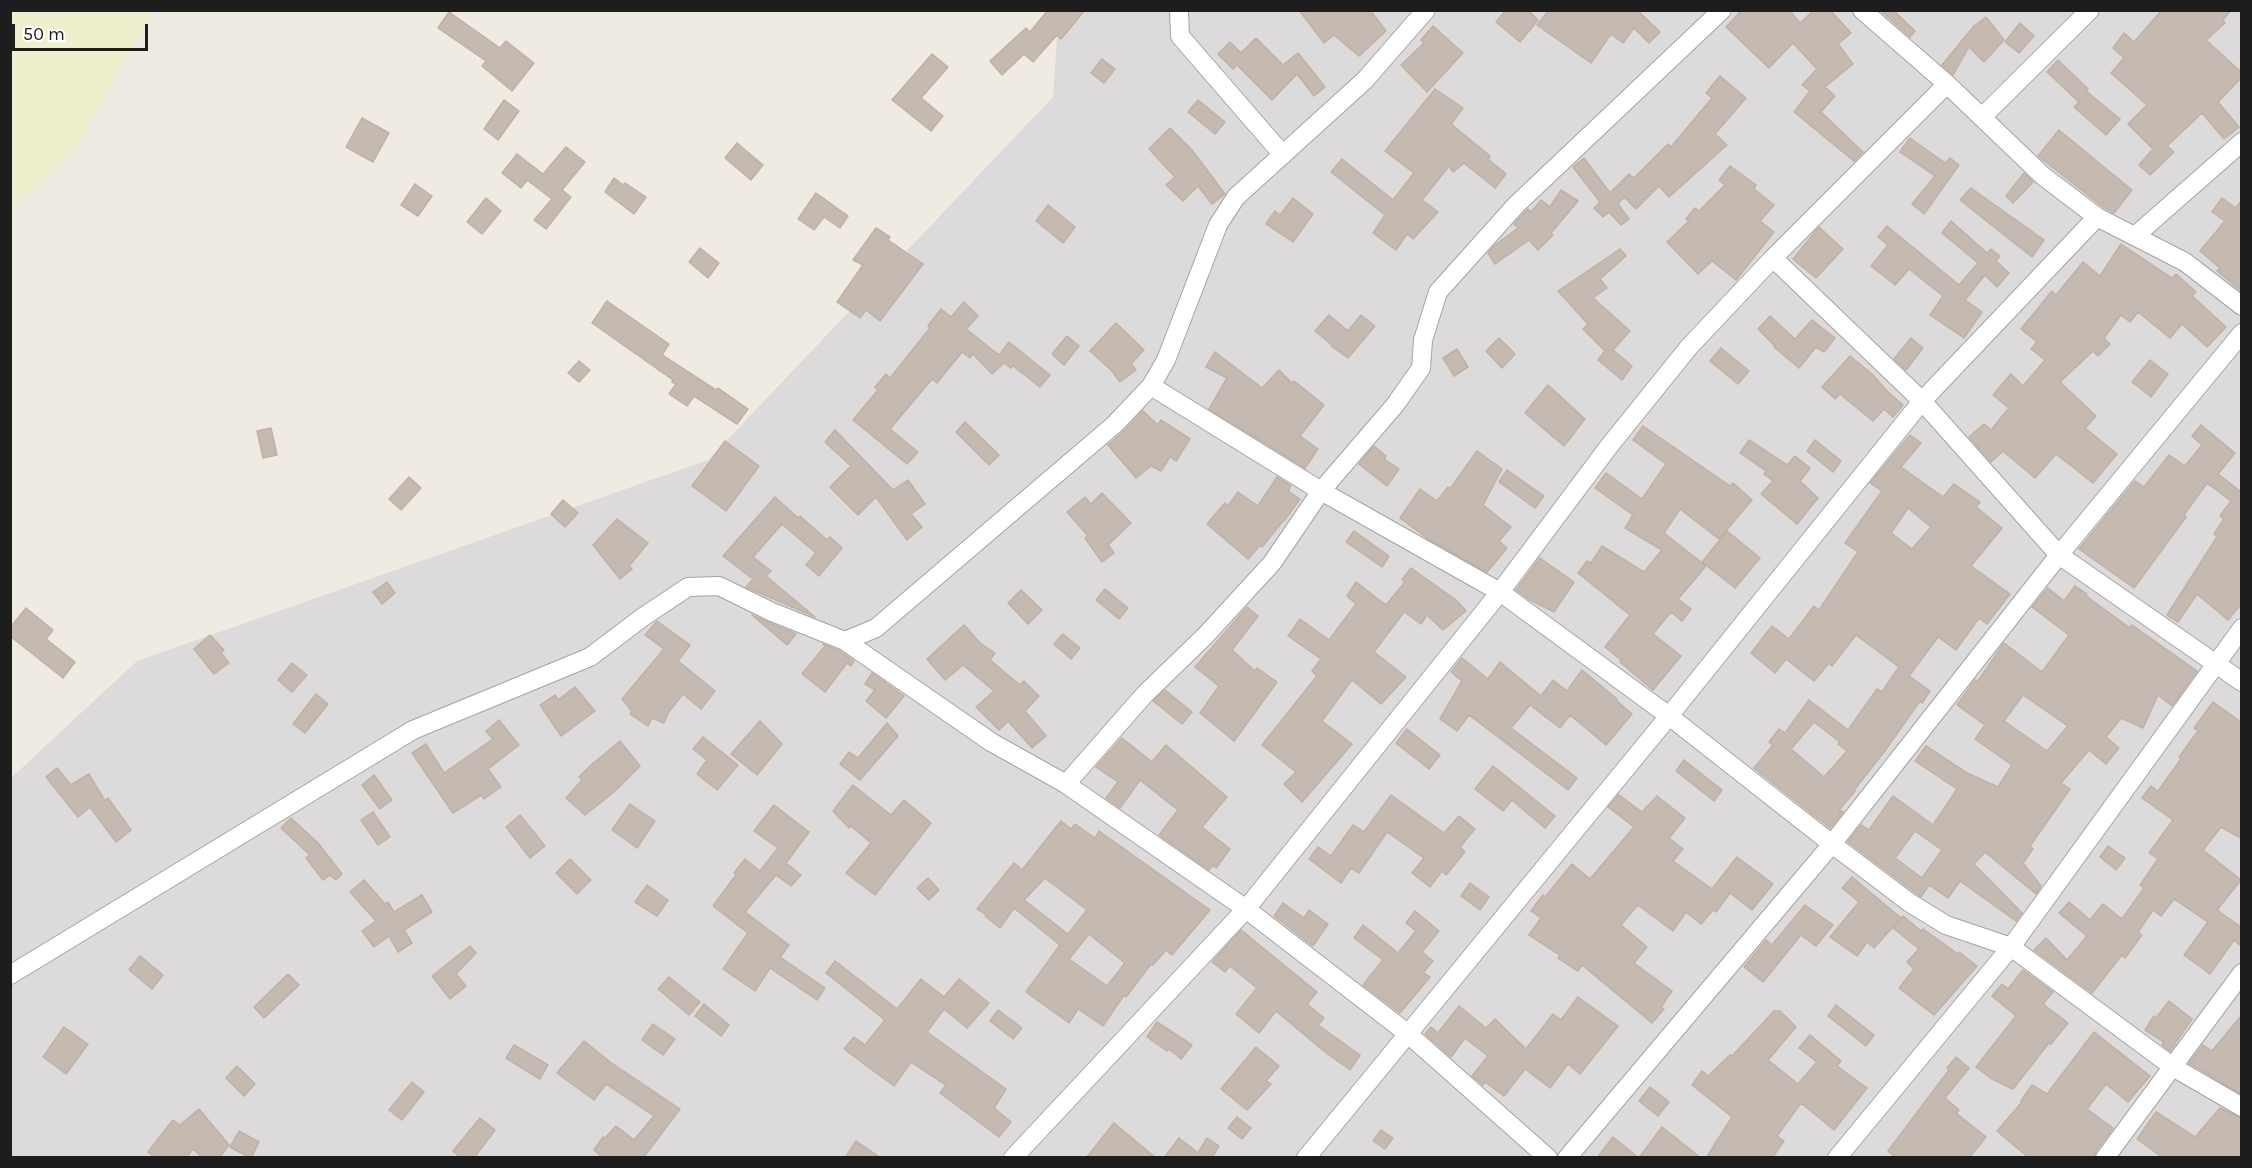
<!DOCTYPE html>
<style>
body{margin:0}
#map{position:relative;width:2252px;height:1168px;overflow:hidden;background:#efebe3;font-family:Karla,sans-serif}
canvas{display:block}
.frame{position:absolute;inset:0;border:12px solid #1d1d1d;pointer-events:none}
.scale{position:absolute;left:12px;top:24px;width:136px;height:27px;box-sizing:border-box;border:3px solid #1d1d1d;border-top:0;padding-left:8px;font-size:18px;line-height:21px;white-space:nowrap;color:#1d1d1d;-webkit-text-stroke:4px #fff;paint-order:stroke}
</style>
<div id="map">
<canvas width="2252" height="1168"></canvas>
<div class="frame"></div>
<div class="scale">50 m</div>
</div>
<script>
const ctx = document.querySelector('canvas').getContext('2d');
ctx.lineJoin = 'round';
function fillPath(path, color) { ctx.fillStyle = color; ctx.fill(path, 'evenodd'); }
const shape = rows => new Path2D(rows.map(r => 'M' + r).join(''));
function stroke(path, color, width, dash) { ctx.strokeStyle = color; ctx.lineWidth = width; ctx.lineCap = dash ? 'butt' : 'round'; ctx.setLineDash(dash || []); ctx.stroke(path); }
fillPath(shape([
 [1059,11,2241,11,2241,1157,11,1158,11,778,137,661,708,460,1053,97]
]), '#dcdada');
fillPath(shape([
 [11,10,152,11,76,148,11,211]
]), '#eeefcd');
const building = shape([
 [1048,10,1085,10,1061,39,1057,35,1033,62,1024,54,1002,75,990,61,1026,28,1030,32,1048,10],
 [1299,10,1370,10,1386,31,1359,56,1334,35,1324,43,1299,10],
 [1506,10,1528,10,1538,20,1520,42,1496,22,1506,10],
 [1549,10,1637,10,1660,32,1649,43,1634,28,1623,43,1611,34,1591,63,1537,25,1549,10],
 [1742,10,1789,10,1800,23,1814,10,1830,10,1851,33,1838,44,1853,64,1825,87,1835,96,1821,112,1863,152,1854,161,1794,112,1810,91,1802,85,1817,69,1793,43,1769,68,1726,27,1742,10],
 [1880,10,1893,10,1915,31,1910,37,1880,10],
 [2162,10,2231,10,2223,20,2225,23,2206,40,2241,72,2241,78,2218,102,2239,127,2224,139,2202,113,2167,146,2174,152,2150,175,2139,165,2153,149,2128,124,2147,105,2111,73,2124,58,2113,48,2124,33,2134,42,2162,10],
 [449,12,500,48,506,41,534,63,512,91,482,66,486,61,438,28,449,12],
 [1986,17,2004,40,1984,62,1969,47,1953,75,1942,65,1974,26,1986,17],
 [2020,23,2034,36,2019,53,2005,42,2020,23],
 [1433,26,1463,53,1427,92,1401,65,1424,43,1421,40,1433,26],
 [1256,38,1283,65,1298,53,1325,87,1314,96,1297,74,1272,100,1237,65,1233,69,1218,54,1230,42,1241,53,1256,38],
 [932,54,948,67,921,98,943,116,931,131,892,100,932,54],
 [1102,59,1115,69,1104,83,1091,73,1102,59],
 [2058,60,2088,89,2086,91,2120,119,2106,135,2074,107,2079,102,2047,72,2058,60],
 [1720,76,1746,98,1715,134,1727,145,1669,197,1659,186,1636,209,1624,197,1618,204,1629,219,1621,225,1609,212,1603,217,1594,208,1600,202,1573,167,1584,158,1610,193,1629,174,1634,178,1668,144,1671,147,1712,98,1706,93,1720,76],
 [1435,89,1463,108,1451,124,1490,156,1488,159,1506,174,1495,188,1464,163,1453,172,1449,166,1422,200,1438,212,1413,239,1407,234,1396,250,1373,233,1385,215,1331,172,1342,159,1393,200,1414,173,1385,151,1435,89],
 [504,100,519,111,498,140,484,129,504,100],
 [1198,100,1225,122,1215,134,1188,112,1198,100],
 [362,118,389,133,373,162,346,147,362,118],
 [1170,128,1192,150,1225,194,1212,204,1198,186,1183,201,1166,185,1175,177,1149,149,1170,128],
 [2059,130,2132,190,2114,213,2103,207,2038,156,2059,130],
 [1910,138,1945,163,1950,158,1959,165,1924,214,1912,204,1935,176,1900,152,1910,138],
 [737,143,763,165,751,180,725,158,737,143],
 [566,147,585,162,562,190,571,197,546,229,534,220,552,199,527,180,521,188,502,173,517,154,543,174,566,147],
 [1730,166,1756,185,1754,189,1774,205,1760,221,1774,232,1736,280,1712,261,1698,274,1667,242,1689,221,1686,219,1695,208,1699,211,1725,185,1719,180,1730,166],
 [2024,173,2033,182,2013,203,2006,196,2024,173],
 [614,178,623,185,625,183,646,197,634,214,605,192,614,178],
 [415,184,432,196,418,216,401,205,415,184],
 [1971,188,2044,240,2032,257,1960,200,1971,188],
 [1561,190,1578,201,1551,233,1553,235,1538,250,1529,240,1495,264,1488,253,1495,245,1518,228,1514,224,1524,213,1528,209,1531,212,1541,200,1550,207,1561,190],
 [816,193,848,216,840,228,824,217,814,230,798,219,816,193],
 [486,198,501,211,482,234,467,222,486,198],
 [1293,198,1313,214,1293,242,1266,224,1275,211,1280,215,1293,198],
 [2222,198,2236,208,2241,201,2241,291,2217,271,2220,268,2200,251,2225,221,2212,212,2222,198],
 [1048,205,1075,227,1063,243,1036,221,1048,205],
 [1951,221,1987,253,1991,249,2000,256,1996,261,2009,273,1997,287,1985,275,1965,300,1982,312,1964,338,1930,315,1943,296,1909,269,1895,285,1871,266,1888,245,1878,237,1887,226,1959,285,1978,263,1942,233,1951,221],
 [1819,227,1843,249,1816,278,1793,259,1819,227],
 [876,228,890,237,888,240,923,264,880,321,866,310,860,318,837,302,863,265,853,260,876,228],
 [2121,244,2172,278,2176,274,2196,292,2192,296,2226,327,2207,347,2182,324,2170,338,2138,312,2130,322,2121,315,2104,338,2110,344,2098,356,2093,351,2060,382,2096,416,2085,428,2117,454,2093,483,2056,454,2035,478,2003,451,1991,462,1969,437,1984,424,1991,430,2009,408,1993,395,2011,374,2023,386,2045,360,2031,349,2037,342,2021,329,2052,291,2056,295,2083,262,2100,276,2121,244],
 [700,248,719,263,708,278,689,262,700,248],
 [1620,249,1626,256,1600,279,1607,288,1593,298,1630,331,1613,350,1632,366,1622,380,1598,360,1605,351,1583,329,1588,324,1558,291,1620,249],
 [607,301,669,344,662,355,716,390,718,388,748,409,737,424,694,396,687,406,669,394,676,384,672,382,673,380,592,323,607,301],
 [964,302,978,316,966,329,999,355,1009,342,1050,375,1040,387,1013,366,1011,368,1004,363,992,374,973,354,970,358,962,352,937,383,932,379,890,429,918,452,907,464,853,420,878,390,875,387,886,374,890,378,930,328,928,326,941,309,951,317,964,302],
 [1329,315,1348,331,1361,315,1375,326,1348,358,1331,346,1332,345,1315,331,1329,315],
 [1770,316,1795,339,1812,320,1835,338,1824,352,1816,347,1799,368,1774,347,1775,346,1758,329,1770,316],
 [1116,323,1144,350,1131,364,1136,370,1120,382,1112,371,1090,351,1116,323],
 [1067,336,1079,346,1064,365,1052,354,1067,336],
 [1499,338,1515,354,1502,368,1486,351,1499,338],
 [1911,338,1923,348,1906,370,1894,359,1911,338],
 [1721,348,1749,371,1738,384,1710,361,1721,348],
 [1457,349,1468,367,1454,376,1443,358,1457,349],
 [1215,352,1262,388,1279,370,1292,383,1294,381,1324,405,1300,436,1318,449,1305,468,1209,409,1227,378,1206,367,1215,352],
 [1850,356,1872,374,1888,392,1903,405,1893,417,1884,409,1873,421,1840,394,1835,399,1822,387,1850,356],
 [2150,360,2168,374,2151,397,2132,382,2150,360],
 [579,361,590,370,579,382,568,373,579,361],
 [1548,385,1585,419,1564,446,1525,413,1548,385],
 [1143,411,1158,425,1161,420,1190,439,1176,461,1170,457,1161,471,1151,466,1136,478,1108,445,1125,430,1143,411],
 [965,422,999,455,989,465,956,432,965,422],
 [2201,425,2235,453,2218,474,2240,491,2241,489,2241,604,2228,620,2197,594,2178,622,2167,615,2217,537,2214,534,2224,519,2220,516,2231,501,2207,483,2184,515,2186,517,2134,588,2079,549,2135,481,2144,487,2169,455,2185,466,2202,445,2192,436,2201,425],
 [1643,426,1730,486,1733,483,1752,500,1719,539,1680,509,1664,533,1706,566,1678,599,1691,609,1682,621,1671,612,1653,634,1681,656,1653,690,1620,662,1621,660,1605,647,1630,615,1578,573,1587,561,1591,563,1602,546,1644,572,1662,550,1625,528,1633,515,1595,488,1606,473,1642,499,1666,464,1633,440,1643,426],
 [271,428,277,455,263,458,257,431,271,428],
 [835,430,893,490,908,480,925,504,911,514,922,527,907,540,876,497,858,515,830,487,851,466,825,442,835,430],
 [1910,435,1921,443,1901,467,1943,497,1954,484,1980,502,1976,507,2002,528,1971,566,2010,594,1987,624,1979,618,1956,650,1938,637,1909,676,1930,691,1922,703,1920,701,1884,752,1854,790,1855,791,1839,810,1843,812,1830,828,1754,768,1773,745,1769,742,1779,729,1785,733,1809,700,1848,730,1877,689,1882,692,1899,667,1856,635,1832,666,1829,663,1814,681,1786,659,1775,673,1751,653,1772,626,1789,639,1814,606,1819,610,1858,552,1845,543,1882,491,1870,483,1910,435],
 [1908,508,1931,527,1912,549,1891,533,1908,508],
 [1814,722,1840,742,1838,744,1847,751,1824,777,1791,749,1814,722],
 [1749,440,1787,465,1795,456,1810,468,1800,481,1818,498,1797,524,1761,494,1773,481,1764,474,1766,471,1740,453,1749,440],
 [1815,440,1841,461,1833,472,1807,451,1815,440],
 [725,441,759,466,726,511,692,486,725,441],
 [1374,446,1386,456,1384,459,1399,469,1387,486,1359,464,1374,446],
 [1477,451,1502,469,1483,505,1511,527,1499,541,1507,548,1487,572,1428,539,1400,518,1420,489,1437,501,1448,487,1450,489,1477,451],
 [1507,470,1544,496,1535,508,1499,482,1507,470],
 [409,477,421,488,401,510,389,499,409,477],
 [1277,477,1291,486,1288,491,1300,499,1284,521,1283,521,1262,547,1260,545,1248,559,1207,524,1225,503,1228,506,1238,492,1258,506,1277,477],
 [1102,493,1131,523,1108,545,1114,553,1102,562,1085,538,1088,536,1067,512,1085,497,1091,504,1102,493],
 [775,497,798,518,800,516,827,540,830,537,842,548,819,576,806,565,816,553,782,524,753,557,771,571,766,576,815,617,746,587,753,579,723,556,775,497],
 [563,500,578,513,565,527,551,514,563,500],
 [617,519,648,543,629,566,632,569,620,579,593,545,617,519],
 [1354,531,1389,556,1382,567,1346,542,1354,531],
 [1727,531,1760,558,1735,588,1702,562,1727,531],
 [1540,558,1574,582,1554,612,1530,600,1516,590,1540,558],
 [1411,568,1456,600,1466,611,1443,630,1427,615,1421,624,1404,612,1374,652,1406,677,1381,704,1352,680,1322,721,1352,744,1302,802,1284,784,1296,772,1262,745,1317,676,1312,671,1321,659,1288,636,1300,619,1329,640,1356,604,1347,596,1356,582,1386,605,1405,582,1402,580,1411,568],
 [387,582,395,593,382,604,373,592,387,582],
 [2075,586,2087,594,2086,596,2130,628,2132,625,2197,671,2172,706,2158,695,2143,728,2121,718,2106,737,2119,748,2106,764,2089,750,2061,783,2070,789,2030,846,2033,849,2023,863,2041,886,2036,894,1985,852,1974,864,2022,913,2016,921,1960,881,1948,898,1929,885,1921,897,1848,842,1861,825,1869,830,1893,796,1933,825,1957,789,1915,761,1926,746,1967,773,1998,787,2012,765,1975,739,1985,725,1957,705,1975,680,1978,681,2004,643,2042,672,2069,635,2032,607,2048,588,2064,601,2075,586],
 [2023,695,2068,726,2047,751,2004,721,2023,695],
 [1915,831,1942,850,1922,878,1895,858,1915,831],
 [1105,589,1128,608,1119,619,1096,600,1105,589],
 [1021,590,1042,610,1028,624,1008,603,1021,590],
 [1247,607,1258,616,1232,650,1255,671,1257,668,1277,682,1234,741,1200,713,1219,686,1195,667,1247,607],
 [26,608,53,630,46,639,75,662,63,678,10,636,10,628,26,608],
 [752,615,768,622,796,634,787,645,752,615],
 [657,621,690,645,678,661,715,691,701,709,683,694,668,713,664,723,652,718,648,726,630,714,632,711,622,699,664,649,645,635,657,621],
 [964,625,980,643,995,653,990,660,1020,685,1024,681,1039,696,1025,711,1046,736,1032,748,1008,721,999,730,976,707,994,691,963,665,945,680,927,659,964,625],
 [1063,634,1080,648,1071,659,1054,644,1063,634],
 [210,635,224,650,221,653,229,663,214,674,194,649,210,635],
 [823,644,840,651,854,661,851,666,847,663,825,692,802,674,825,646,823,644],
 [1462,658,1488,679,1500,662,1541,696,1553,680,1567,691,1582,670,1617,699,1616,700,1632,714,1606,745,1570,715,1560,728,1530,705,1511,728,1577,778,1568,790,1469,715,1457,731,1440,719,1462,681,1451,672,1462,658],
 [292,663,307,675,292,692,278,680,292,663],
 [872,673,904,696,886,718,866,701,875,690,865,684,872,673],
 [575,687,595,711,561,736,540,705,555,695,558,700,575,687],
 [1165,690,1192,712,1182,724,1153,701,1165,690],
 [316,694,328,704,305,733,293,724,316,694],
 [2213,702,2241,722,2241,838,2221,827,2203,850,2241,880,2217,910,2241,927,2241,946,2234,940,2210,974,2184,955,2208,922,2174,899,2161,916,2153,910,2138,932,2142,935,2125,958,2122,955,2092,993,2034,950,2046,938,2067,960,2087,936,2059,913,2069,902,2090,920,2103,904,2122,919,2144,888,2140,885,2158,859,2149,853,2173,820,2142,798,2151,786,2158,791,2181,759,2179,757,2198,731,2194,728,2213,702],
 [499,720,519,745,488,769,501,787,484,799,481,795,453,813,412,753,426,744,444,773,493,739,486,731,499,720],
 [760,721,782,744,757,775,731,754,760,721],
 [887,723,898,736,860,780,840,764,849,752,858,758,887,723],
 [1407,729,1440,755,1429,769,1396,743,1407,729],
 [703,737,738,765,717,790,697,774,707,760,693,749,703,737],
 [1122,738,1152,762,1166,745,1227,797,1202,827,1230,849,1216,868,1213,865,1209,870,1159,835,1178,810,1140,780,1120,808,1106,798,1118,782,1096,767,1122,738],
 [620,741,640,766,614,792,585,815,566,798,582,780,579,777,590,766,620,741],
 [1684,760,1722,790,1714,801,1676,771,1684,760],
 [1493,766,1555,816,1545,828,1512,800,1503,811,1475,789,1493,766],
 [57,768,71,785,89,774,105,801,108,798,131,830,116,842,90,807,78,817,46,777,57,768],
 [374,775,392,800,380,809,362,785,374,775],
 [853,785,891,815,904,800,931,823,875,895,846,873,871,843,851,826,849,828,833,811,853,785],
 [1391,795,1444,833,1459,816,1475,829,1460,847,1465,852,1446,875,1442,871,1430,887,1412,873,1424,858,1387,832,1359,873,1351,868,1341,883,1309,859,1318,847,1331,856,1353,825,1364,832,1391,795],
 [1619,795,1642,812,1657,796,1685,818,1669,838,1683,849,1673,861,1712,889,1737,857,1773,884,1752,910,1730,893,1716,912,1713,910,1701,924,1686,912,1673,931,1638,905,1621,925,1647,947,1634,963,1672,991,1661,1007,1664,1009,1652,1023,1582,965,1578,971,1558,958,1560,955,1529,935,1541,918,1531,911,1543,895,1545,897,1572,864,1590,879,1634,827,1608,807,1619,795],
 [630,804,655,821,637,848,612,830,630,804],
 [774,805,809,832,786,863,801,875,791,886,776,875,745,912,789,945,780,957,825,988,817,1000,770,968,755,991,723,969,748,933,713,906,736,875,734,873,745,859,760,871,778,848,754,831,774,805],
 [373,812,390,837,378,845,361,820,373,812],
 [520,815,545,846,530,858,506,827,520,815],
 [291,818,318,843,342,874,336,880,330,875,323,880,306,858,310,855,281,828,291,818],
 [1061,821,1071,829,1075,824,1095,838,1099,831,1210,910,1172,955,1166,950,1153,965,1151,964,1126,997,1124,995,1103,1026,1078,1009,1069,1023,1026,992,1060,945,1014,908,1000,928,985,916,986,914,977,909,1014,863,1022,870,1061,821],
 [1045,878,1087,910,1068,934,1024,900,1045,878],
 [1089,934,1125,963,1107,986,1069,959,1089,934],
 [2108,846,2125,858,2116,870,2100,857,2108,846],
 [570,859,591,880,577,894,556,873,570,859],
 [1852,877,1901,918,1874,948,1867,942,1857,956,1830,937,1859,902,1842,888,1852,877],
 [928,878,939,890,929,900,917,888,928,878],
 [364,880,385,904,388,902,394,912,422,895,432,912,404,930,412,943,398,952,389,936,374,947,362,931,376,921,350,892,364,880],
 [1470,883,1489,897,1480,910,1461,896,1470,883],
 [647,885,668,900,657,916,635,902,647,885],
 [1283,903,1304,918,1309,910,1328,924,1313,946,1274,916,1283,903],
 [1805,905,1833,925,1816,946,1801,935,1763,982,1744,967,1766,940,1772,945,1805,905],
 [1415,911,1439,931,1422,952,1433,961,1423,973,1430,977,1400,1013,1363,985,1383,960,1354,938,1363,925,1398,953,1416,931,1406,923,1415,911],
 [1903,916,1921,931,1923,929,1958,954,1959,952,1977,966,1934,1015,1899,988,1914,969,1907,962,1919,949,1893,928,1903,916],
 [1241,930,1317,992,1307,1004,1324,1018,1318,1025,1360,1055,1350,1070,1325,1052,1276,1011,1259,1033,1236,1014,1257,988,1230,966,1225,972,1212,962,1241,930],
 [470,946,476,953,456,974,466,986,450,999,432,976,470,946],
 [140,956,163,975,152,989,129,970,140,956],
 [835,961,897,1009,921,979,944,997,959,979,989,1003,967,1028,944,1009,927,1032,1006,1089,994,1108,1011,1122,999,1137,940,1093,946,1085,911,1062,894,1086,844,1049,854,1037,865,1045,885,1020,826,973,835,961],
 [2023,970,2053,992,2043,1004,2068,1023,2051,1044,2049,1043,2013,1089,1992,1079,1976,1067,2016,1016,1992,996,2002,984,2008,989,2023,970],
 [288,974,299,985,264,1018,254,1007,288,974],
 [669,977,700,1002,689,1015,658,989,669,977],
 [1578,997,1618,1026,1580,1074,1568,1064,1550,1088,1525,1069,1504,1096,1485,1082,1483,1085,1472,1076,1488,1056,1465,1038,1451,1057,1425,1034,1431,1027,1438,1033,1459,1006,1486,1028,1495,1019,1526,1049,1553,1014,1561,1020,1578,997],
 [2169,1001,2192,1019,2170,1051,2162,1045,2164,1042,2145,1030,2154,1016,2156,1018,2169,1001],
 [704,1004,729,1025,721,1036,695,1016,704,1004],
 [1836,1005,1874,1035,1866,1046,1828,1016,1836,1005],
 [998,1010,1022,1028,1013,1039,990,1021,998,1010],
 [1774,1011,1780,1011,1796,1027,1768,1060,1798,1084,1817,1062,1799,1048,1810,1035,1841,1061,1837,1066,1867,1088,1834,1130,1801,1103,1777,1136,1784,1141,1772,1158,1706,1158,1732,1117,1692,1085,1702,1071,1708,1076,1730,1055,1732,1056,1774,1011],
 [2241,1016,2241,1094,2189,1063,2203,1045,2212,1051,2241,1016],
 [1157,1022,1192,1045,1181,1059,1169,1049,1167,1051,1147,1037,1157,1022],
 [653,1024,675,1039,663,1055,642,1040,653,1024],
 [64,1027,88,1044,66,1074,43,1057,64,1027],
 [2094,1032,2150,1076,2128,1102,2106,1084,2087,1109,2113,1128,2096,1151,2094,1158,2029,1158,1997,1131,2022,1102,2021,1101,2032,1085,2047,1094,2094,1032],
 [584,1041,610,1062,680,1109,643,1158,603,1158,594,1150,603,1137,605,1138,616,1126,634,1140,654,1116,606,1084,594,1100,557,1073,584,1041],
 [514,1045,548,1065,540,1079,506,1058,514,1045],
 [1256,1047,1279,1066,1266,1081,1271,1084,1247,1110,1221,1089,1256,1047],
 [1956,1057,1969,1068,1945,1098,1959,1110,1956,1113,1986,1137,1969,1158,1896,1158,1888,1151,1949,1070,1947,1068,1956,1057],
 [237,1066,255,1084,244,1096,226,1078,237,1066],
 [412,1082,424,1092,402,1120,389,1110,412,1082],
 [1650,1087,1669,1102,1658,1116,1639,1101,1650,1087],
 [2220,1108,2241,1118,2241,1158,2163,1158,2137,1139,2156,1112,2195,1137,2220,1108],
 [199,1109,229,1145,219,1158,203,1158,193,1149,186,1158,156,1158,148,1152,173,1120,180,1125,199,1109],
 [1237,1117,1251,1128,1242,1139,1228,1128,1237,1117],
 [480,1118,495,1130,474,1158,461,1158,453,1151,480,1118],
 [1114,1123,1156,1158,1086,1158,1114,1123],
 [1662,1127,1701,1158,1639,1158,1662,1127],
 [1381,1130,1393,1138,1385,1149,1373,1141,1381,1130],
 [239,1131,259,1142,251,1158,230,1147,239,1131],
 [1613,1137,1639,1158,1597,1158,1613,1137],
 [1179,1138,1198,1153,1207,1138,1219,1146,1212,1158,1164,1158,1179,1138],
 [856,1141,881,1158,845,1158,856,1141]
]);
fillPath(building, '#c4bab2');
stroke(building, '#c2b0a4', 1.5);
const minor = shape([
 [1179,10,1180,36,1283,155],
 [1862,10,1947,84,2043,176,2097,217,2185,262,2242,306],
 [1982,117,2090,10],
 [2136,235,2242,142],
 [1773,258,1922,401,2059,555,2242,682],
 [1151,386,1321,491,1500,592,1669,716,1832,844,1910,903,1946,925,2011,947,2173,1067,2242,1107],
 [845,641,991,742,1066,784,1246,909,1407,1033,1548,1158],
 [1066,784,1145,694,1205,636,1272,563,1321,491,1395,405,1421,368,1423,340,1438,292,1516,205,1722,10],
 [10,975,413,730,590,657,643,617,688,587,719,586,772,612,845,641,876,628,1115,424,1151,386,1166,360,1218,225,1236,197,1365,80,1426,10],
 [1013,1158,1246,909,1500,592,1610,445,1689,347,1773,258,1947,84],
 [1306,1158,1669,716,1922,401,2097,217],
 [1567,1158,1832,844,2059,555,2242,333],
 [1837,1158,2011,947,2242,628],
 [2105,1158,2242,973]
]);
stroke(minor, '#a4a4a4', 20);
stroke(minor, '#fff', 18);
</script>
